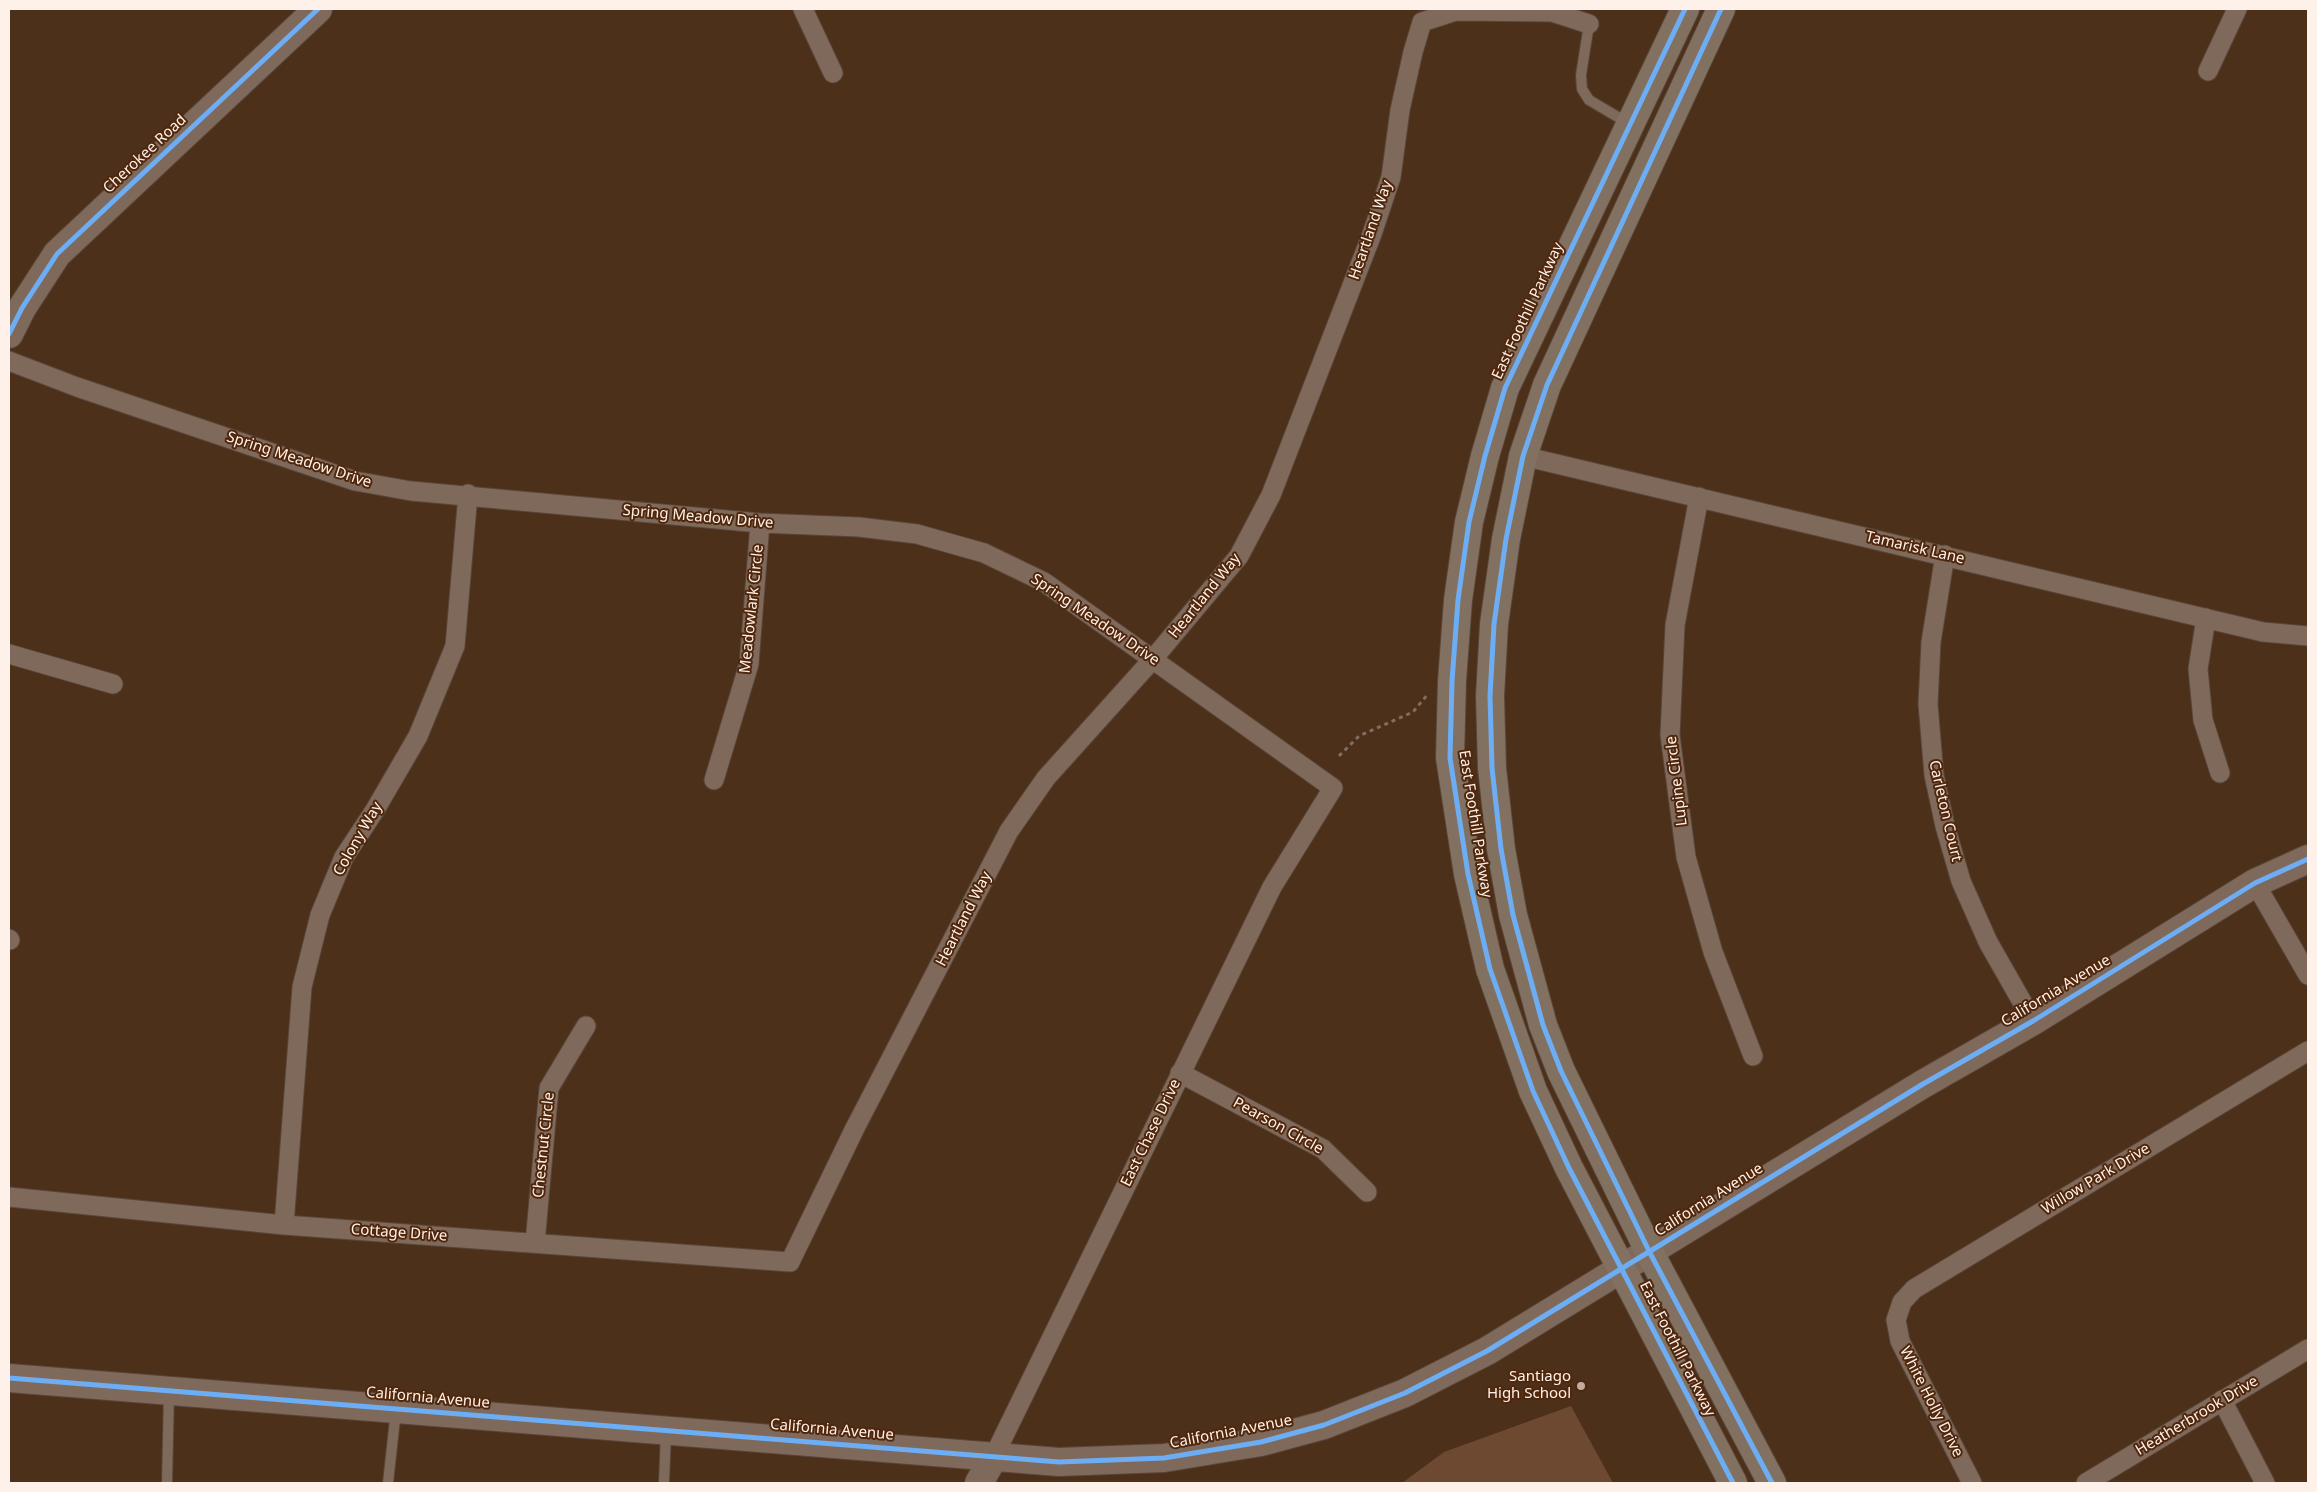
<!DOCTYPE html>
<style>
body{margin:0}
#map{position:relative;width:2317px;height:1492px;overflow:hidden;background:#4c301a;font-family:"Noto Sans",sans-serif}
canvas{display:block}
.frame{position:absolute;inset:0;border:10px solid #fef1e9;pointer-events:none}
</style>
<div id="map">
<canvas width="2317" height="1492"></canvas>
<div class="frame"></div>
</div>
<script>
const ctx = document.querySelector('canvas').getContext('2d');
ctx.lineJoin = 'round';
function fillPath(path, color) { ctx.fillStyle = color; ctx.fill(path, 'evenodd'); }
const shape = rows => new Path2D(rows.map(r => 'M' + r).join(''));
function stroke(path, color, width, dash) { ctx.strokeStyle = color; ctx.lineWidth = width; ctx.lineCap = dash ? 'butt' : 'round'; ctx.setLineDash(dash || []); ctx.stroke(path); }
function label(font, color, halo, rows, align = 'center') {
  ctx.font = font + ' "Noto Sans",sans-serif'; ctx.lineWidth = 4; ctx.setLineDash([]); ctx.textBaseline = 'middle'; ctx.strokeStyle = halo; ctx.fillStyle = color; for (const [text, x, y, turn = 0] of rows) {
    ctx.save(); ctx.translate(x, y); ctx.rotate((+turn || 0) * Math.PI / 180); ctx.textAlign = isNaN(turn) ? turn : align; if (halo) ctx.strokeText(text, 0, 0); ctx.fillText(text, 0, 0); ctx.restore();
  }
}
fillPath(shape([
 [1571,1406,1613,1483,1402,1483,1444,1452]
]), '#6e4931');
const lane = shape([
 [1589,24,1581,75,1582,89,1589,100,1628,123],
 [167,1483,169,1392],
 [388,1483,396,1410],
 [664,1483,666,1431]
]);
const street = shape([
 [803,9,833,73],
 [2208,71,2237,9],
 [9,361,77,387,355,481,411,491,760,523,859,527,917,534,984,553,1044,582,1333,788,1272,887,993,1458],
 [1523,456,2263,632,2308,636],
 [1699,497,1675,625,1670,735,1686,857,1713,952,1753,1056],
 [1945,555,1931,642,1928,704,1934,775,1945,826,1961,881,1988,942,2033,1021],
 [2206,618,2198,669,2203,720,2220,773],
 [9,654,113,684],
 [714,780,749,664,760,523],
 [2255,883,2308,975],
 [9,939,10,940],
 [1180,1073,1323,1149,1367,1192],
 [9,1197,284,1225,790,1262,855,1128,1009,831,1046,778,1153,659,1239,556,1271,495,1372,234,1391,177,1400,110,1413,52,1422,22,1456,11,1552,12,1589,24],
 [284,1225,302,987,320,915,344,857,375,810,418,736,455,646,468,494],
 [535,1243,549,1088,586,1026],
 [2222,1400,2265,1483],
 [1972,1483,1900,1341,1896,1320,1902,1302,1914,1289,2308,1051],
 [2086,1483,2308,1349]
]);
const secondary = shape([
 [9,334,22,308,57,254,318,9],
 [9,1378,1059,1462,1164,1458,1261,1442,1324,1425,1405,1393,1487,1351,1923,1084,2033,1021,2255,883,2308,859],
 [979,1483,993,1458]
]);
const primary = shape([
 [1685,9,1505,388,1485,456,1469,522,1458,600,1452,681,1450,758,1468,874,1490,969,1533,1091,1569,1168,1733,1483],
 [1721,9,1547,385,1523,456,1506,539,1494,624,1490,696,1492,768,1501,849,1513,915,1543,1025,1561,1071,1650,1253,1772,1483]
]);
stroke(lane, '#594639', 12);
stroke(street, '#594639', 21);
stroke(secondary, '#594639', 30);
stroke(primary, '#594639', 30);
stroke(shape([
 [1339,756,1359,736,1413,712,1428,694]
]), '#826e60', 3, [4, 4]);
stroke(lane, '#7f695b', 10);
stroke(street, '#7f695b', 19);
stroke(secondary, '#7f695b', 28);
stroke(primary, '#827160', 28);
stroke(shape([
 [1685,9,1505,388,1485,456,1469,522,1458,600,1452,681,1450,758,1468,874,1490,969,1533,1091,1569,1168,1733,1483],
 [1721,9,1547,385,1523,456,1506,539,1494,624,1490,696,1492,768,1501,849,1513,915,1543,1025,1561,1071,1650,1253,1772,1483],
 [9,334,22,308,57,254,318,9],
 [9,1378,1059,1462,1164,1458,1261,1442,1324,1425,1405,1393,1487,1351,1923,1084,2033,1021,2255,883,2308,859]
]), '#6dadf4', 5);
for (const [x, y, r, color] of [
 [1581,1386,5,"#c0ada1"]
]) { const dot = new Path2D(); dot.arc(x, y, r, 0, 2 * Math.PI); ctx.fillStyle = color; ctx.fill(dot); stroke(dot, '#50270c', 2); }
label('15px', '#fef1e9', '#50270c', [
 ["Cherokee Road",145,154,-43],
 ["Heartland Way",1371,230,-71],
 ["East Foothill Parkway",1528,311,-65],
 ["Spring Meadow Drive",299,460,18],
 ["Spring Meadow Drive",698,517,5],
 ["Tamarisk Lane",1915,548,13],
 ["Heartland Way",1205,596,-51],
 ["Meadowlark Circle",752,609,-84],
 ["Spring Meadow Drive",1095,620,34],
 ["Lupine Circle",1677,781,-97],
 ["Carleton Court",1945,811,77],
 ["East Foothill Parkway",1475,824,81],
 ["Colony Way",358,839,-60],
 ["Heartland Way",964,919,-63],
 ["California Avenue",2056,991,-31],
 ["Pearson Circle",1278,1126,29],
 ["East Chase Drive",1151,1133,-64],
 ["Chestnut Circle",544,1145,-84],
 ["Willow Park Drive",2096,1179,-31],
 ["California Avenue",1709,1200,-32],
 ["Cottage Drive",399,1233,4],
 ["East Foothill Parkway",1677,1349,63],
 ["California Avenue",428,1398,5],
 ["White Holly Drive",1931,1402,63],
 ["Heatherbrook Drive",2197,1416,-31],
 ["California Avenue",832,1430,5],
 ["California Avenue",1231,1432,-11]
]);
label('15px', '#fef1e9', '#50270c', [
 ["Santiago",1571,1377],
 ["High School",1571,1394]
], 'right');
</script>
